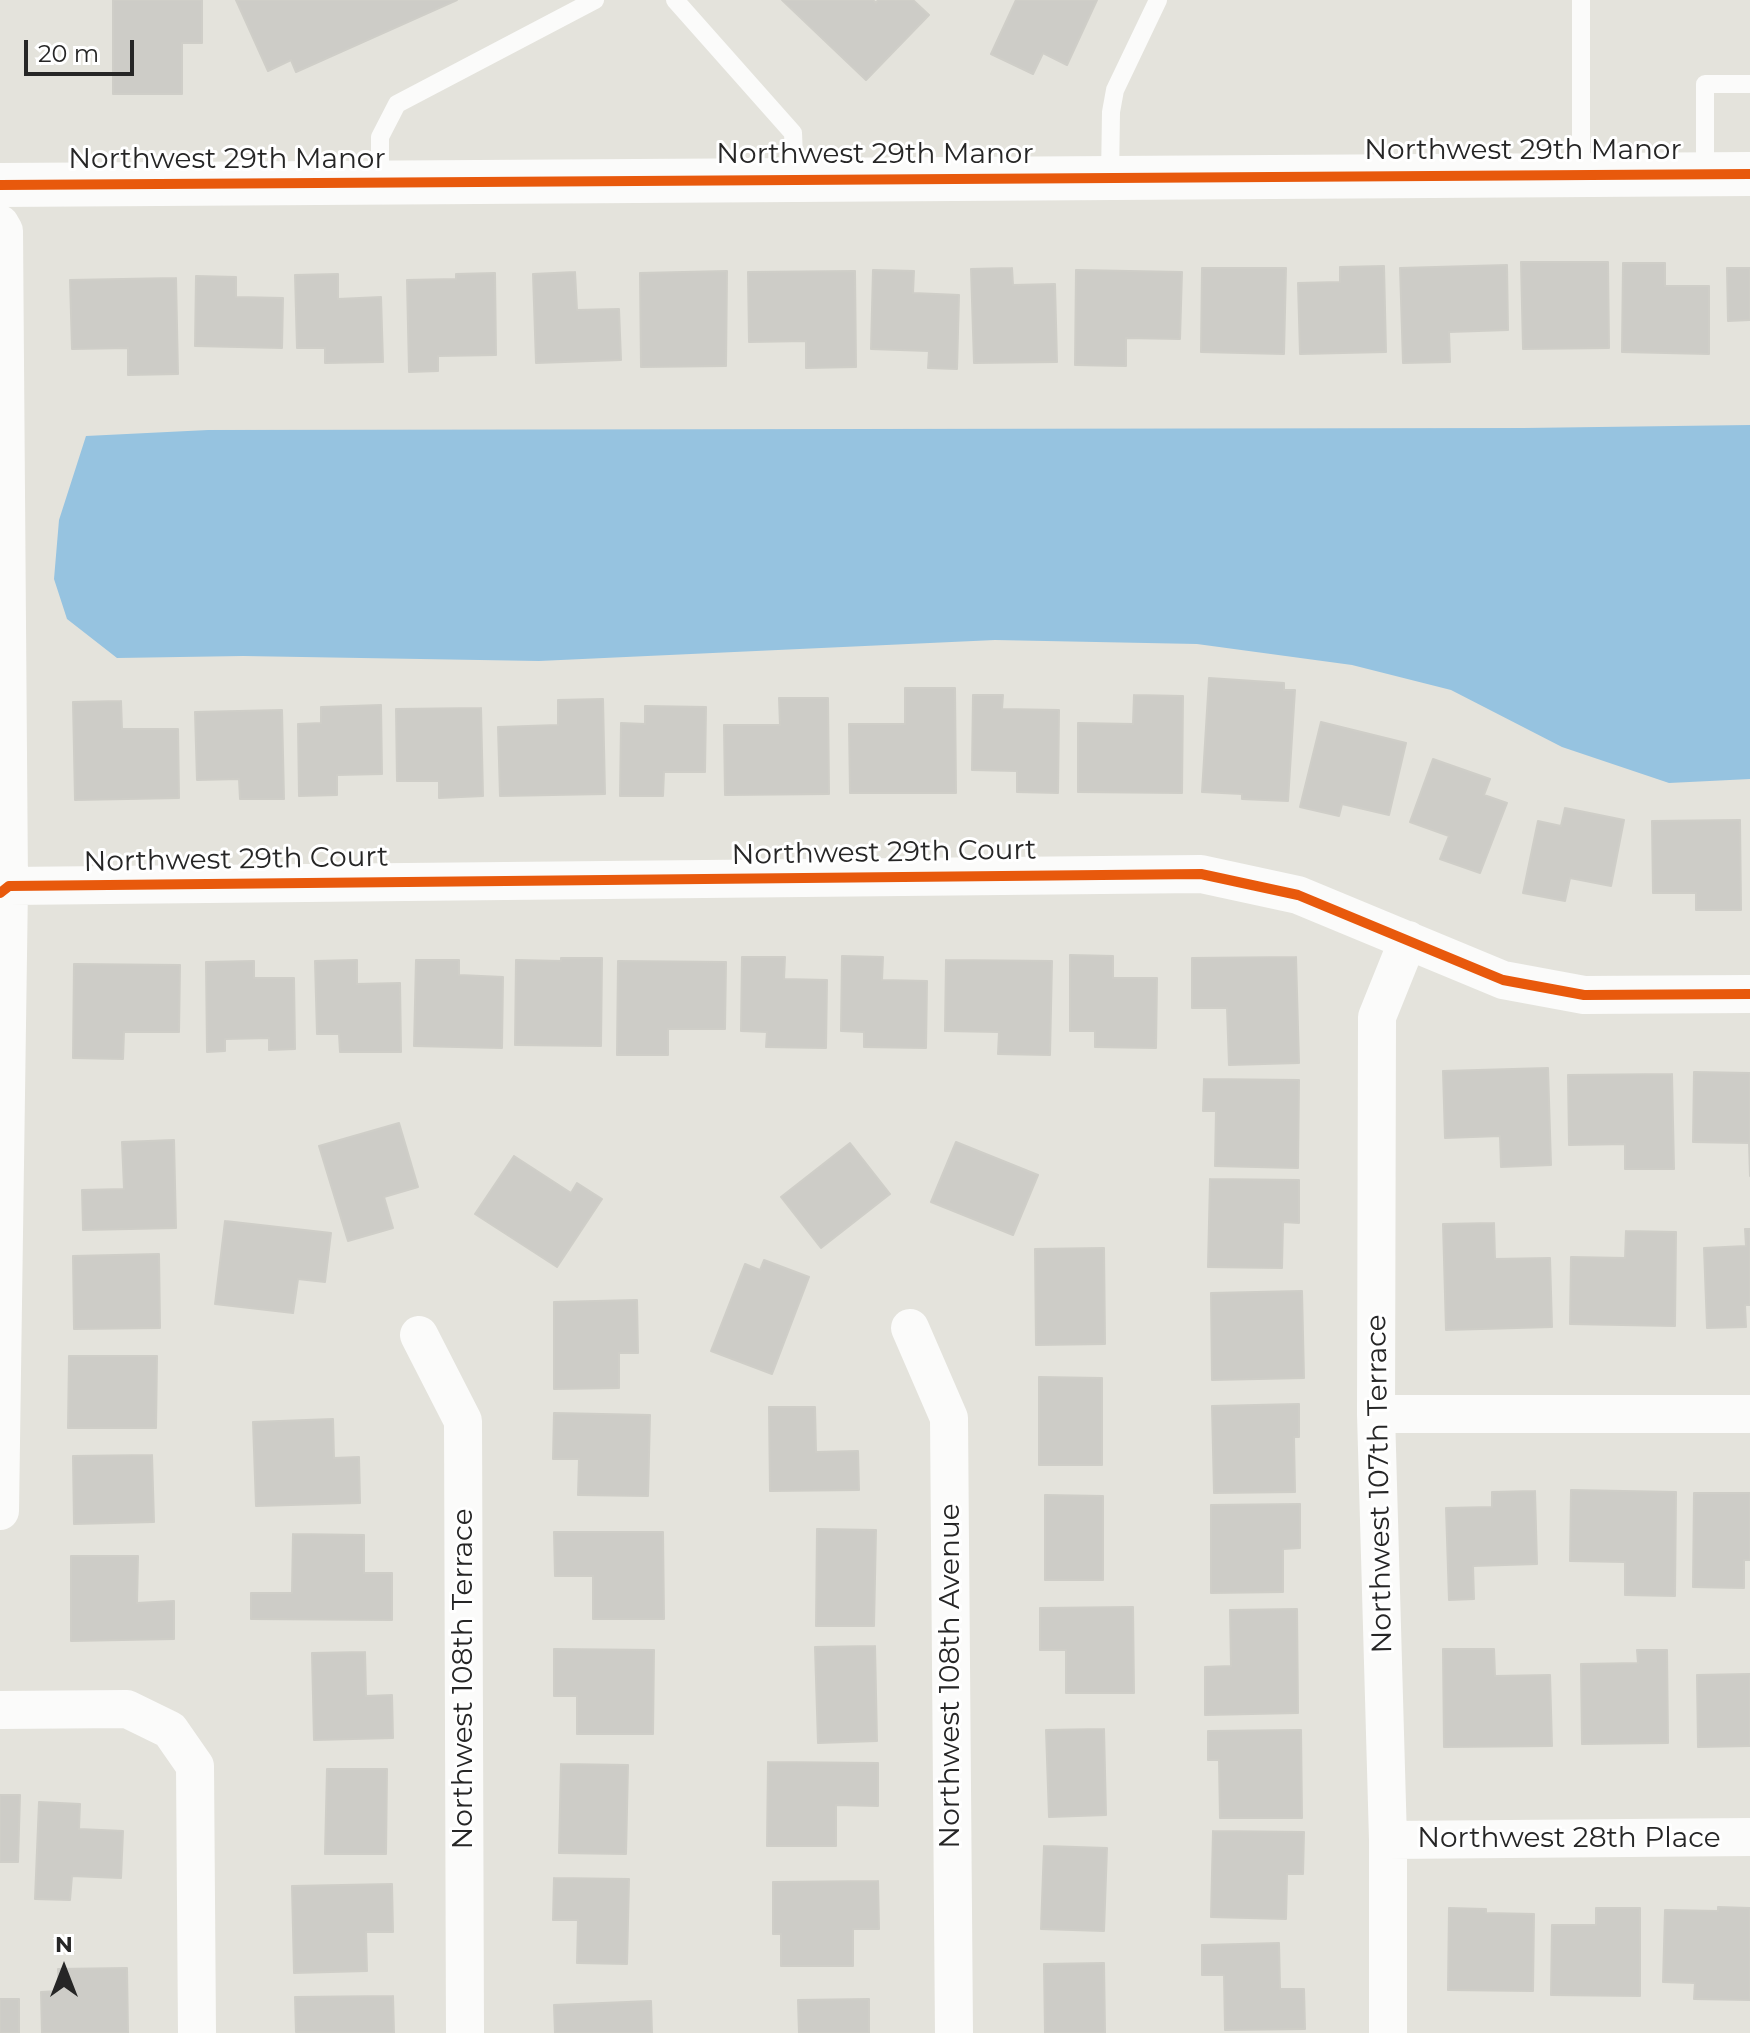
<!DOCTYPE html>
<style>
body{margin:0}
#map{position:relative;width:1750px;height:2033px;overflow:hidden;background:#e4e3dc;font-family:Montserrat,sans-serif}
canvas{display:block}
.north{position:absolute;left:24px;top:1929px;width:80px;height:80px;-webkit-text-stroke:6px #fff;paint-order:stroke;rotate:0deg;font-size:22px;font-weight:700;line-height:32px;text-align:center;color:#262626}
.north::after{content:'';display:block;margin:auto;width:28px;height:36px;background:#262626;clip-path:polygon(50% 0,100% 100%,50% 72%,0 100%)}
.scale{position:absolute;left:24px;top:40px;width:110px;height:36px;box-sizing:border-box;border:4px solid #262626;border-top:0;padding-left:10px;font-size:24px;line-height:28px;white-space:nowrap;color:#262626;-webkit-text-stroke:6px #fff;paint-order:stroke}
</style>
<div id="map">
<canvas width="1750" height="2033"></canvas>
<div class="north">N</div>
<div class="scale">20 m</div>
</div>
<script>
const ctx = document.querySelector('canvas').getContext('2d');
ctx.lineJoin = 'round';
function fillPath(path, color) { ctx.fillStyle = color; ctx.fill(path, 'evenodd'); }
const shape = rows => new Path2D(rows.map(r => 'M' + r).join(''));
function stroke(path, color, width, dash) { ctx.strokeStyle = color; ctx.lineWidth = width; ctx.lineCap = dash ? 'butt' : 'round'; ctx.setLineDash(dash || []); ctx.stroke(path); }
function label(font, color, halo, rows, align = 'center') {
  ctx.font = font + ' Montserrat,sans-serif'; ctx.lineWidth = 6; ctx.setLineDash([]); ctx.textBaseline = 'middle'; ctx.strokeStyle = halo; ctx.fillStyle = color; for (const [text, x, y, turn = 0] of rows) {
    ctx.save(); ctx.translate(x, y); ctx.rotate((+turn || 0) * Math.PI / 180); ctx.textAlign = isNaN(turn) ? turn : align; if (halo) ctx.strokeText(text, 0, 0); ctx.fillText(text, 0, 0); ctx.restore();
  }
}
fillPath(shape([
 [1750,425,1750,779,1669,783,1562,747,1451,690,1352,665,1197,644,995,640,539,661,243,656,117,658,67,619,54,579,59,520,86,436,208,430,1524,428]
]), '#96c3e0');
const building = shape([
 [113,0,202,0,202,43,182,43,182,94,113,94,113,0],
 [236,0,457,0,296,72,291,60,268,71,236,0],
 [782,0,873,0,876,3,878,0,913,0,929,15,866,80,782,0],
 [1016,0,1097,0,1067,65,1043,53,1033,74,991,54,1016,0],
 [1521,262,1608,262,1609,348,1523,349,1521,262],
 [1623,263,1665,263,1665,286,1709,286,1709,354,1622,352,1623,263],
 [1507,265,1508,330,1449,332,1450,362,1403,363,1400,268,1507,265],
 [1384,266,1386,352,1300,354,1298,283,1340,282,1340,267,1384,266],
 [1012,268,1013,285,1055,284,1057,362,974,363,971,269,1012,268],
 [1202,268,1286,268,1284,354,1201,352,1202,268],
 [1727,268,1750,268,1750,320,1728,321,1727,268],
 [873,270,914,271,913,293,959,295,957,369,928,368,929,351,871,349,873,270],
 [1076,270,1182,272,1180,339,1126,338,1126,366,1075,365,1076,270],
 [727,271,726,366,641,367,640,273,727,271],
 [855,271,856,367,806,368,806,341,749,342,748,272,855,271],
 [575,272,577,310,619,309,621,360,536,363,533,274,575,272],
 [495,273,496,355,438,356,438,371,409,372,407,280,456,279,456,274,495,273],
 [338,274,338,299,381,297,383,362,325,363,325,348,297,348,295,275,338,274],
 [196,276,236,277,236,297,283,298,282,348,195,346,196,276],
 [176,278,178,374,128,375,128,348,72,349,70,280,176,278],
 [1209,678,1284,683,1284,690,1295,690,1288,801,1242,799,1242,794,1202,792,1209,678],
 [905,688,955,688,956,793,850,793,849,724,905,724,905,688],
 [973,695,1003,695,1002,709,1059,710,1058,793,1017,792,1017,771,972,770,973,695],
 [1134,695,1183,696,1182,793,1078,792,1078,723,1133,724,1134,695],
 [779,698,828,698,829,794,725,795,724,725,780,725,779,698],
 [603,699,605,794,500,796,498,727,558,725,558,700,603,699],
 [121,701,122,729,178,729,179,798,75,800,73,702,121,701],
 [381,705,382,774,337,775,337,795,299,796,298,724,321,723,321,707,381,705],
 [645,706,706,707,705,772,664,772,663,796,620,796,621,723,645,724,645,706],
 [481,708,483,796,439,798,439,781,397,781,396,709,481,708],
 [282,710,284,799,240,799,239,779,197,780,195,712,282,710],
 [1321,722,1406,743,1389,815,1342,804,1339,816,1300,807,1321,722],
 [1433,759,1490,779,1484,795,1507,803,1480,873,1440,859,1449,836,1410,822,1433,759],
 [1565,808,1624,820,1611,886,1570,878,1565,901,1523,893,1538,821,1561,826,1565,808],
 [1740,820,1741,910,1696,910,1696,893,1653,893,1652,821,1740,820],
 [1070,955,1113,956,1113,978,1157,978,1156,1048,1095,1047,1095,1031,1070,1031,1070,955],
 [842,956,883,957,882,980,927,981,926,1048,864,1047,864,1032,841,1031,842,956],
 [742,957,785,957,784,979,827,980,826,1048,766,1047,767,1032,741,1031,742,957],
 [1296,957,1299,1063,1229,1065,1227,1008,1192,1008,1192,958,1296,957],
 [561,958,602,958,601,1046,515,1045,516,960,561,961,561,958],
 [357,960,357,984,400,983,401,1052,340,1052,339,1034,317,1034,315,961,357,960],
 [416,960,459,960,459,975,503,977,502,1048,414,1046,416,960],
 [946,960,1052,961,1050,1055,998,1054,999,1032,945,1031,946,960],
 [254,961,254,978,294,978,295,1049,269,1050,269,1038,225,1039,225,1051,207,1052,206,962,254,961],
 [618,961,726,962,725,1029,668,1029,668,1055,617,1055,618,961],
 [74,964,180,965,179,1032,124,1032,123,1059,73,1058,74,964],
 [1548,1068,1551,1165,1501,1167,1500,1136,1445,1138,1443,1071,1548,1068],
 [1694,1072,1750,1073,1750,1176,1749,1143,1693,1142,1694,1072],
 [1672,1074,1674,1169,1625,1169,1625,1144,1569,1145,1568,1075,1672,1074],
 [1204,1079,1299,1080,1298,1168,1215,1166,1216,1111,1203,1111,1204,1079],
 [399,1123,418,1187,384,1197,393,1228,348,1241,319,1146,399,1123],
 [174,1140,176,1228,83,1230,82,1190,124,1189,122,1142,174,1140],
 [956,1142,1038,1175,1013,1235,931,1202,956,1142],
 [850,1143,890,1194,821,1248,781,1197,850,1143],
 [514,1156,571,1193,577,1183,602,1199,557,1267,475,1214,514,1156],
 [1210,1179,1299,1180,1299,1223,1283,1222,1282,1268,1208,1267,1210,1179],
 [225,1221,331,1233,325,1282,298,1279,293,1313,215,1304,225,1221],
 [1494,1223,1495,1259,1550,1258,1552,1327,1446,1330,1443,1224,1494,1223],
 [1745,1229,1750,1229,1750,1305,1745,1305,1746,1327,1707,1328,1704,1248,1746,1246,1745,1229],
 [1626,1231,1676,1232,1675,1326,1570,1324,1571,1257,1625,1258,1626,1231],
 [1104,1248,1105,1344,1036,1345,1035,1249,1104,1248],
 [159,1254,160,1328,74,1329,73,1256,159,1254],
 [764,1260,809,1277,772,1374,711,1351,745,1264,760,1270,764,1260],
 [1302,1291,1304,1378,1212,1380,1211,1293,1302,1291],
 [637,1300,638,1353,619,1353,619,1388,554,1389,554,1302,637,1300],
 [69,1356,157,1356,156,1428,68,1428,69,1356],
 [1039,1377,1102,1378,1102,1465,1039,1465,1039,1377],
 [1299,1404,1299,1437,1294,1437,1295,1492,1214,1493,1212,1406,1299,1404],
 [769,1407,815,1407,816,1452,858,1451,859,1490,770,1491,769,1407],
 [554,1413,650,1415,648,1496,578,1495,579,1459,553,1459,554,1413],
 [333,1419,334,1458,359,1457,360,1503,256,1506,253,1422,333,1419],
 [152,1455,154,1522,74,1524,73,1456,152,1455],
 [1571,1490,1676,1492,1675,1596,1625,1595,1625,1562,1570,1561,1571,1490],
 [1535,1491,1537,1564,1473,1566,1474,1599,1449,1600,1446,1508,1492,1507,1492,1492,1535,1491],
 [1694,1493,1750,1493,1750,1560,1744,1560,1744,1588,1693,1587,1694,1493],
 [1045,1495,1103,1496,1103,1580,1045,1580,1045,1495],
 [1300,1504,1300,1548,1283,1549,1283,1592,1211,1593,1211,1505,1300,1504],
 [817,1529,876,1530,874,1626,816,1626,817,1529],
 [554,1532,663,1532,664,1619,593,1619,593,1576,555,1576,554,1532],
 [293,1534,364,1535,364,1573,392,1573,392,1620,251,1619,251,1593,292,1593,293,1534],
 [71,1556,138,1556,137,1603,174,1601,174,1639,71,1641,71,1556],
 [1133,1607,1134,1693,1066,1693,1066,1650,1040,1650,1040,1608,1133,1607],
 [1297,1609,1298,1713,1205,1715,1205,1667,1231,1666,1230,1610,1297,1609],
 [875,1646,877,1741,818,1743,815,1647,875,1646],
 [554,1649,654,1650,653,1734,577,1734,577,1696,554,1696,554,1649],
 [1443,1649,1494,1649,1495,1676,1550,1675,1552,1746,1444,1747,1443,1649],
 [1637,1650,1667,1650,1668,1743,1582,1744,1581,1664,1638,1663,1637,1650],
 [365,1652,366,1696,392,1695,393,1738,314,1740,312,1653,365,1652],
 [1750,1674,1750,1746,1698,1747,1697,1675,1750,1674],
 [1104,1729,1106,1815,1049,1817,1046,1730,1104,1729],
 [1301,1730,1302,1818,1220,1818,1219,1760,1208,1760,1208,1731,1301,1730],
 [768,1762,878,1763,878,1806,836,1805,836,1846,767,1846,768,1762],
 [561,1764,628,1765,626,1854,559,1853,561,1764],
 [327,1769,387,1769,386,1854,325,1854,327,1769],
 [0,1795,20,1795,18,1862,0,1862,0,1795],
 [39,1802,80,1804,79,1829,123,1831,121,1878,72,1876,70,1900,35,1899,39,1802],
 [1213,1831,1304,1832,1303,1874,1287,1874,1286,1919,1211,1917,1213,1831],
 [1044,1846,1107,1848,1104,1931,1041,1929,1044,1846],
 [554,1878,629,1879,627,1964,577,1963,578,1920,553,1920,554,1878],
 [878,1881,879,1929,853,1929,853,1966,781,1966,781,1934,773,1934,773,1882,878,1881],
 [392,1884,393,1932,366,1932,367,1971,294,1973,292,1886,392,1884],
 [1718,1907,1750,1908,1750,2000,1694,1999,1695,1983,1663,1982,1665,1910,1718,1911,1718,1907],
 [1449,1908,1486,1909,1486,1913,1534,1914,1533,1991,1448,1990,1449,1908],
 [1596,1908,1640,1908,1640,1996,1551,1995,1552,1925,1596,1925,1596,1908],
 [1279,1943,1280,1989,1304,1989,1305,2029,1225,2030,1224,1975,1202,1975,1202,1945,1279,1943],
 [1104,1963,1105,2033,1045,2033,1044,1964,1104,1963],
 [127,1968,128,2033,42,2033,41,1992,59,1991,58,1969,127,1968],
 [393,1996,394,2033,296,2032,295,1997,393,1996],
 [0,1999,19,1999,19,2033,0,2033,0,1999],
 [869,1999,869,2033,799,2033,798,2000,869,1999],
 [651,2001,652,2033,555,2033,554,2005,651,2001]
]);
fillPath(building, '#cdccc7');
stroke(building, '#cfcec8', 2);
stroke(shape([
 [675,0,793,133,795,180],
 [1581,0,1581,175],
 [1705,174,1705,84,1750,84],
 [1110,178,1111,112,1115,90,1158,0],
 [380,183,380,137,397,104,595,0]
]), '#fbfbfa', 18);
stroke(shape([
 [0,224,4,231,9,886,0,1511],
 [0,893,9,886,1201,874,1298,895,1503,980,1584,995,1750,994],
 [910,1328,949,1418,954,2033],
 [419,1335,463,1421,465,2033],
 [1376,1414,1750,1414],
 [0,1710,127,1709,170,1730,195,1766,197,2033],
 [1388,1840,1750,1837],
 [1388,2033,1388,1840,1376,1414,1377,1017,1408,940]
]), '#fbfbfa', 38);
stroke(shape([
 [0,185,1750,174]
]), '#fbfbfa', 44);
stroke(shape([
 [0,185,1750,174],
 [0,893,9,886,1201,874,1298,895,1503,980,1584,995,1750,994]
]), '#e8590c', 10);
label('28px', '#262626', '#fff', [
 ["Northwest 29th Manor",1523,151],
 ["Northwest 29th Manor",875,155],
 ["Northwest 29th Manor",227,160],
 ["Northwest 29th Court",884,853,-1],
 ["Northwest 29th Court",236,860,-1],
 ["Northwest 107th Terrace",1380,1484,-91],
 ["Northwest 108th Avenue",951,1676,-90],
 ["Northwest 108th Terrace",464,1679,-90],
 ["Northwest 28th Place",1569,1839]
]);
</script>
